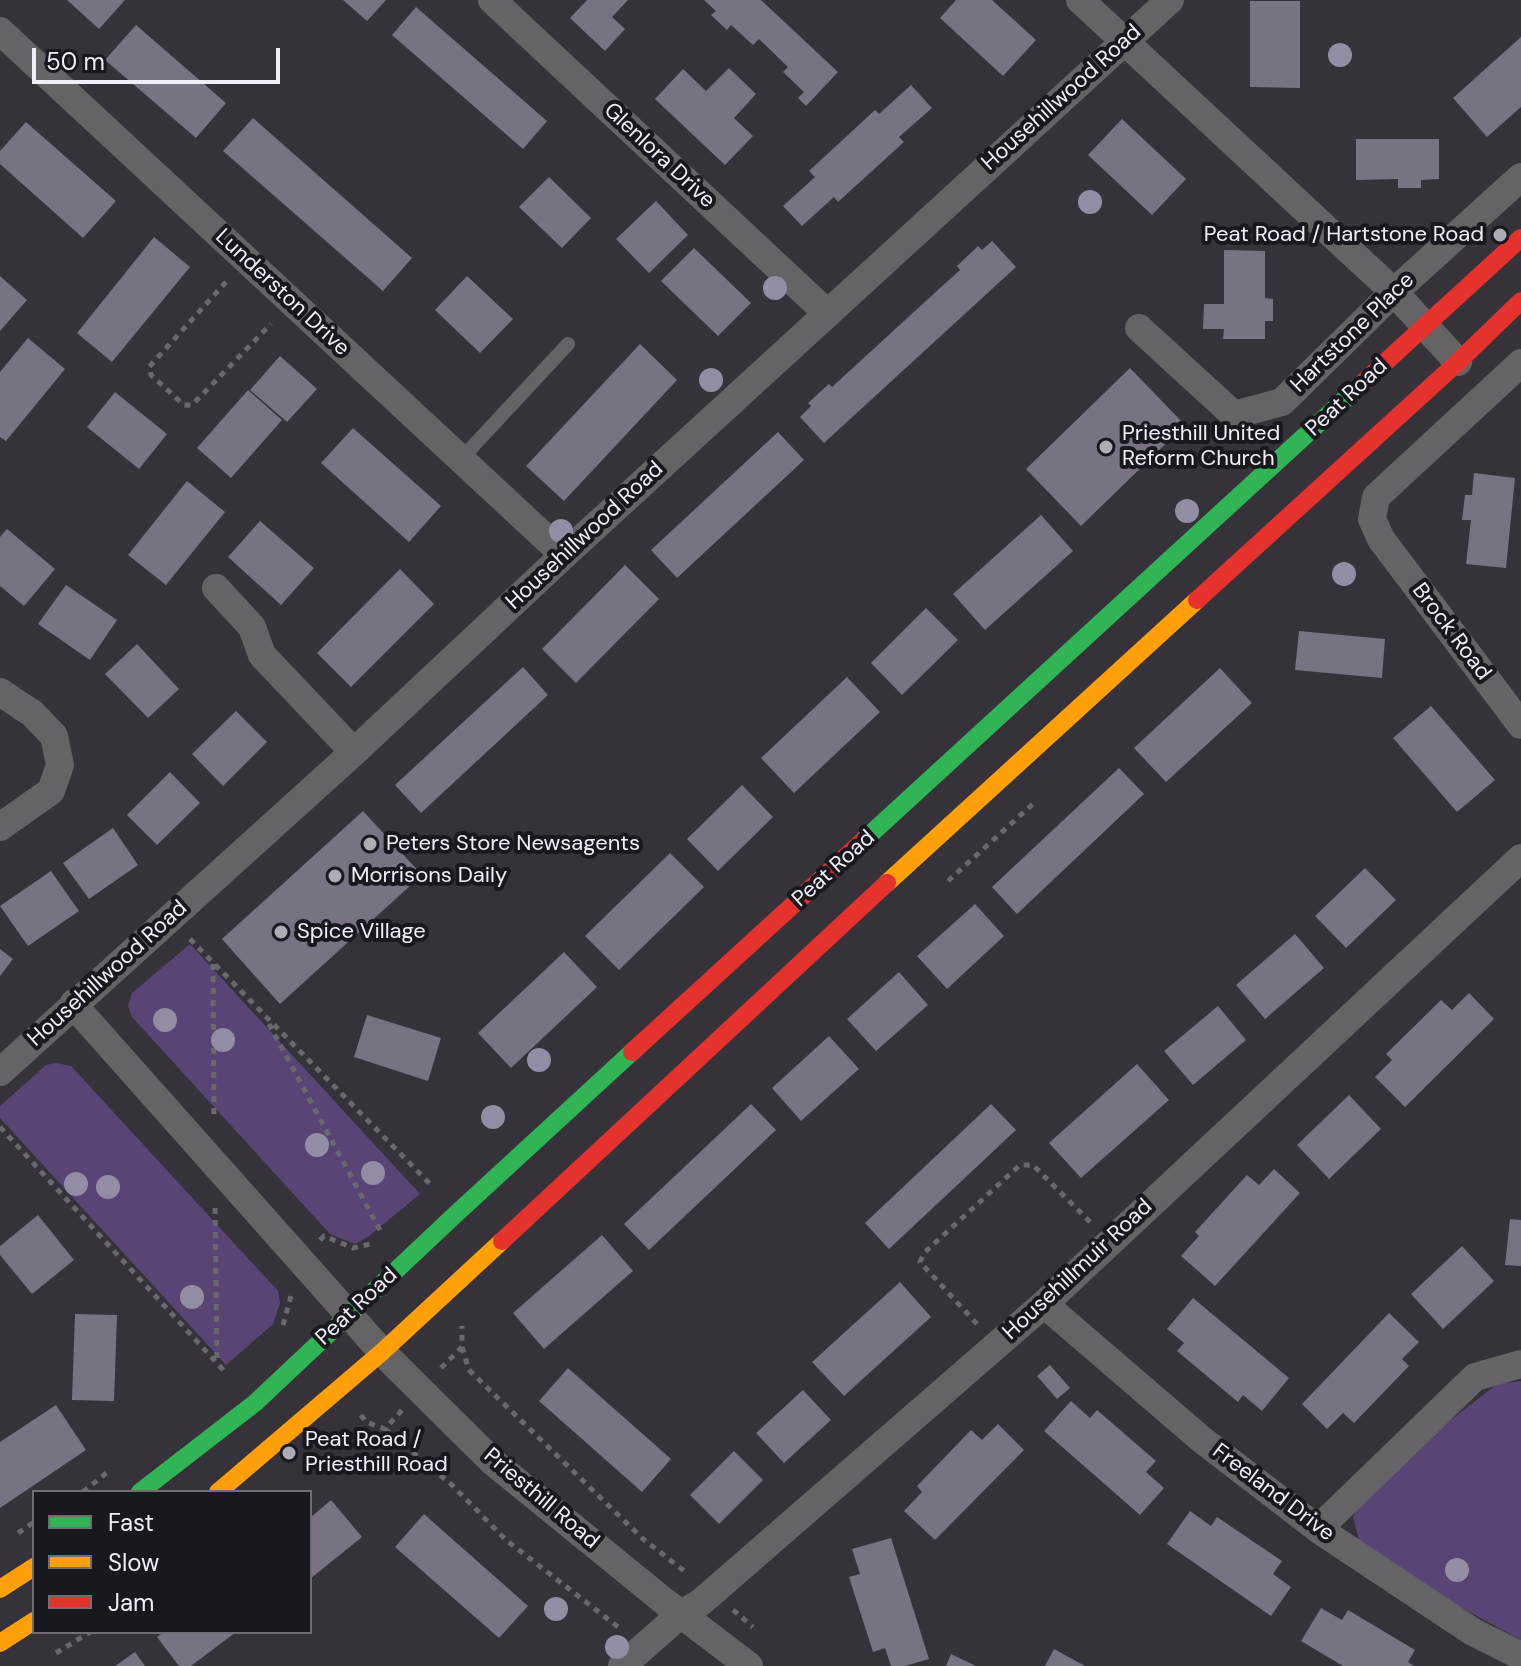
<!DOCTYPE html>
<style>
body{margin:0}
#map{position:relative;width:1521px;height:1666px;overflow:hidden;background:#35323a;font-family:"DM Sans",sans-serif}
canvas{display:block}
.legend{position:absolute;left:32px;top:1490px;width:280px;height:144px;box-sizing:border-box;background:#1a181f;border:2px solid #706d75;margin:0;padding:10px 14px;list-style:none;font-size:24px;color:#f0edf7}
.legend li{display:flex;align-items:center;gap:16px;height:40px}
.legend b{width:40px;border:2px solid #706d75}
.scale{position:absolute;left:32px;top:48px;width:248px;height:36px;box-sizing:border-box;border:4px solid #f0edf7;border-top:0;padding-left:10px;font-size:24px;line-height:28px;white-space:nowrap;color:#f0edf7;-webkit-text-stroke:6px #1a181f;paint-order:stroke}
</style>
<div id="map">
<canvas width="1521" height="1666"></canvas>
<ul class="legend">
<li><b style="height:10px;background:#30b455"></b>Fast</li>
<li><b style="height:10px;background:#ff9f0a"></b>Slow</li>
<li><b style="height:10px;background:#e5322d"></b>Jam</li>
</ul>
<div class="scale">50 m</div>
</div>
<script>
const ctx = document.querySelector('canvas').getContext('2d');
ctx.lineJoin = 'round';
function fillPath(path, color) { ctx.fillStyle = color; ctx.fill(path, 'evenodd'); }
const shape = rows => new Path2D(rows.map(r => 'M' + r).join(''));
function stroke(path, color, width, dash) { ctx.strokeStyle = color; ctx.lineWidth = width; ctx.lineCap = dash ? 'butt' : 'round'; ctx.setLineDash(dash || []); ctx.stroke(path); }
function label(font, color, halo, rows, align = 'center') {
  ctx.font = font + ' "DM Sans",sans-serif'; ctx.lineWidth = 8; ctx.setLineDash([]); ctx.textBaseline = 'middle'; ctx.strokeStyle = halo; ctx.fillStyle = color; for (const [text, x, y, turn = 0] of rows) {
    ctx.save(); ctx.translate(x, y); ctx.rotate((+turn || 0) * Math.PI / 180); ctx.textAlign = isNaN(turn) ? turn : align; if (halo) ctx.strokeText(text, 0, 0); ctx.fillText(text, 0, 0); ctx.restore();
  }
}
fillPath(shape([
 [190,944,420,1194,368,1237,355,1244,330,1234,132,1017,128,1006,132,993],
 [56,1063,71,1066,278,1291,280,1303,273,1324,226,1365,0,1118,0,1106,46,1065],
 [1521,1381,1521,1640,1412,1581,1359,1540,1353,1518,1358,1503,1410,1452,1497,1384]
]), '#584576');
fillPath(shape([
 [67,0,125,0,99,29],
 [343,0,386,0,367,21],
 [587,0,628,0,612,17,625,29,605,51,570,18],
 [704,0,761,0,838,72,806,106,798,98,804,92,783,72,788,67,759,39,753,45,731,25,727,30,711,15,716,11],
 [956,0,992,0,1036,40,1003,76,940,18],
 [1250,1,1300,1,1300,88,1250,87],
 [416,7,547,121,523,149,392,35],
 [136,25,226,103,196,138,105,60],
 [1521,37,1521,107,1487,137,1453,98],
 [729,68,756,94,734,118,753,136,725,165,655,99,683,69,706,91],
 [911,85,932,108,899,137,904,142,838,202,834,197,802,226,783,206,815,177,809,171,875,110,879,114],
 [253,118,412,258,383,291,223,151],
 [1122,119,1186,179,1152,215,1088,155],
 [26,122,116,201,83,238,0,164,0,151],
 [1356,139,1439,139,1439,179,1421,180,1421,188,1398,188,1398,179,1356,180],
 [549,177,591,218,562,248,519,207],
 [656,201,688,235,649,273,616,239],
 [154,237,190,267,112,362,77,333],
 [992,241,1016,267,824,443,800,417,811,406,808,403,829,384,832,387,928,299,960,270,957,266,978,246,982,250],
 [694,248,751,303,718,336,661,281],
 [1224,250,1265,251,1265,298,1273,299,1273,321,1265,321,1265,339,1223,339,1224,329,1203,329,1204,304,1224,304],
 [0,276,27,300,0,331],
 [467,276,513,319,480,353,435,310],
 [28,338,65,369,6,441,0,437,0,372],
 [640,344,677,380,564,501,526,466],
 [280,356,317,389,287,422,250,390],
 [1130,368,1185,425,1081,526,1026,469],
 [248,390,282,420,231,478,197,448],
 [115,392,167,434,139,469,87,427],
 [353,428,441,506,409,542,321,463],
 [778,432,804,460,677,578,651,550],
 [1474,473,1515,478,1506,568,1466,564,1471,520,1462,520,1465,495,1472,495],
 [187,481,225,512,166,585,128,555],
 [1041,515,1073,551,985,630,953,594],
 [260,521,314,568,281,605,228,557],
 [7,529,55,569,24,606,0,586,0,537],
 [625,565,659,599,576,683,542,649],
 [400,569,434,604,351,687,317,653],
 [66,585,117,620,90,660,38,624],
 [926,608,958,640,902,695,871,663],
 [1299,631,1385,639,1382,678,1295,670],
 [137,644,179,689,148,718,105,674],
 [523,667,548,695,421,813,395,785],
 [1220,668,1252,703,1166,782,1134,748],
 [847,677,880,712,794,793,761,758],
 [1431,706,1495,780,1457,812,1393,738],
 [236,711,267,742,223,786,192,754],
 [1119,768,1144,794,1017,914,992,887],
 [170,772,200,803,157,845,127,815],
 [742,785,773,817,718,871,687,839],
 [363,811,422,875,280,1004,222,939],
 [113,828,138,865,89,899,63,863],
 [670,853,704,887,619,970,585,936],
 [1365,868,1396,900,1346,948,1315,916],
 [51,871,79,911,28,946,0,906],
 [975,904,1004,936,947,989,917,956],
 [1295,934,1324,968,1265,1019,1236,985],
 [0,949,13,959,0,976],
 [564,952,597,987,511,1068,478,1033],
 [899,972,928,1005,876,1051,847,1019],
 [1469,993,1494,1019,1405,1107,1375,1077,1392,1060,1386,1054,1441,1000,1452,1010],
 [1218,1006,1246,1040,1193,1085,1164,1051],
 [367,1015,441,1038,428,1081,354,1057],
 [829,1036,859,1069,801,1121,772,1088],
 [1137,1064,1169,1100,1081,1178,1049,1143],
 [1349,1095,1381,1129,1329,1179,1297,1145],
 [751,1104,776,1130,649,1250,624,1224],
 [991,1104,1016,1130,889,1249,865,1223],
 [1274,1169,1300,1193,1215,1286,1181,1256,1199,1236,1195,1232,1247,1175,1259,1185],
 [38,1215,74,1260,32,1294,0,1255,0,1246],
 [1510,1219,1521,1220,1521,1266,1505,1265],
 [602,1235,633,1271,544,1349,513,1313],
 [1462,1246,1494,1281,1443,1329,1411,1294],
 [900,1282,931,1317,844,1396,812,1362],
 [1193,1298,1289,1378,1262,1411,1243,1395,1238,1402,1177,1351,1184,1343,1167,1329],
 [1389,1313,1419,1342,1402,1359,1409,1366,1354,1423,1343,1413,1327,1429,1302,1404],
 [75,1314,117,1315,114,1401,72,1400],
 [1050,1365,1070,1388,1057,1399,1037,1376],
 [568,1368,671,1459,642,1492,539,1401],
 [803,1390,831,1420,784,1463,756,1433],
 [1071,1401,1090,1418,1097,1410,1156,1461,1146,1472,1164,1488,1140,1515,1044,1431],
 [56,1405,86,1450,0,1508,0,1442],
 [998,1424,1024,1450,935,1540,904,1511,922,1492,917,1486,971,1430,982,1440],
 [734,1451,763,1480,719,1524,690,1495],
 [331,1500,362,1537,310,1579,310,1518],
 [1190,1511,1211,1526,1217,1517,1282,1561,1273,1574,1291,1587,1271,1616,1167,1544],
 [424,1514,528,1606,499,1638,395,1547],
 [891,1538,929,1659,905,1666,891,1666,885,1648,873,1652,849,1577,860,1574,852,1549],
 [1321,1608,1342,1620,1348,1610,1415,1650,1408,1662,1414,1666,1343,1666,1301,1641],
 [164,1632,236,1632,191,1666,179,1666,157,1637],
 [1054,1649,1085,1666,1045,1666],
 [135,1652,145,1666,115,1666],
 [951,1654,976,1666,946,1666]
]), '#797283');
stroke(shape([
 [226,282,149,367,151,375,184,405,192,405,271,324],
 [948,881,1035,802],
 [190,939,432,1186],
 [213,964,214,1118],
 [269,1024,382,1234],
 [0,1127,227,1374],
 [215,1208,217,1363],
 [320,1240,324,1236,353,1248,370,1244],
 [977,1324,920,1262,924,1253,1020,1165,1033,1165,1090,1222],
 [283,1325,291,1296],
 [462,1347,469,1370,642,1538,688,1574],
 [441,1368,462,1347,462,1326],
 [361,1415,366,1422,385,1429,402,1410],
 [385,1429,452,1485,506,1540,622,1630],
 [83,1492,110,1470],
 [18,1533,34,1522],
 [733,1610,753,1627],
 [56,1653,90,1632]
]), '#6a686d', 5, [6, 6]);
stroke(shape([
 [462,458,568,344]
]), '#656366', 14);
stroke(shape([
 [492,0,827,313],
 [1080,0,1394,292,1458,362],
 [0,31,564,555],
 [1139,328,1234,415,1282,402,1394,292,1521,177],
 [1521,363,1376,497,1372,519,1381,539,1521,725],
 [216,588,252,627,262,655,354,752],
 [0,692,33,714,54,736,60,765,51,791,0,827],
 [74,1003,78,1010,382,1352,493,1462,665,1602,749,1666],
 [0,1072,354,752,564,555,1170,0],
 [1044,1304,1201,1439,1318,1529,1473,1632,1521,1656],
 [1318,1529,1475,1377,1521,1364],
 [622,1666,681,1614,700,1603,1044,1304,1521,858]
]), '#656366', 28);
stroke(shape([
 [864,840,1356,389],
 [140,1492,255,1403,457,1213,632,1052]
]), '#30b455', 18);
stroke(shape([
 [887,883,1197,600],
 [218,1492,382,1352,502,1241],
 [0,1589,34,1567],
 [0,1643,34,1621]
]), '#ff9f0a', 18);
stroke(shape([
 [1356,389,1521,238],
 [1197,600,1458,362,1521,301],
 [632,1052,864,840],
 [502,1241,887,883]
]), '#e5322d', 18);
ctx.fillStyle = '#948ca4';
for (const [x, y] of [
 [1340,55],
 [1090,202],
 [775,288],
 [711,380],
 [1187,511],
 [561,531],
 [1344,574],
 [165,1020],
 [223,1040],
 [539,1060],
 [493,1117],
 [317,1145],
 [373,1173],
 [76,1184],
 [108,1187],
 [192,1297],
 [1457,1570],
 [556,1609],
 [617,1647]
]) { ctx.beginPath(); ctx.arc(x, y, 12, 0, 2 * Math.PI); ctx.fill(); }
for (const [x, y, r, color] of [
 [1500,235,8,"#afacb5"],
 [1106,447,8,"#afacb5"],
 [370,844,8,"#afacb5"],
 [335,876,8,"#afacb5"],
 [281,932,8,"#afacb5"],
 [289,1453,8,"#afacb5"]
]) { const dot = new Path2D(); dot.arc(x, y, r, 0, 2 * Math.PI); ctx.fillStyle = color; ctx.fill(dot); stroke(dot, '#1a181f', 3); }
label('22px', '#f0edf7', '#1a181f', [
 ["Househillwood Road",1062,98,-42],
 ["Glenlora Drive",659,156,43],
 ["Lunderston Drive",282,293,43],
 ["Hartstone Place",1353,333,-44],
 ["Peat Road",1347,398,-43],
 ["Househillwood Road",585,536,-43],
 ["Brock Road",1451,632,53],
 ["Peat Road",834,869,-42],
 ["Househillwood Road",108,974,-42],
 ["Househillmuir Road",1078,1270,-43],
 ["Peat Road",357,1307,-43],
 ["Freeland Drive",1273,1493,37],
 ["Priesthill Road",541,1499,40]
]);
label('22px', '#f0edf7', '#1a181f', [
 ["Peat Road / Hartstone Road",1484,235,"right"],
 ["Priesthill United",1122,434],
 ["Reform Church",1122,459],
 ["Peters Store Newsagents",386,844],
 ["Morrisons Daily",351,876],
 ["Spice Village",297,932],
 ["Peat Road /",305,1440],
 ["Priesthill Road",305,1465]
], 'left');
</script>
